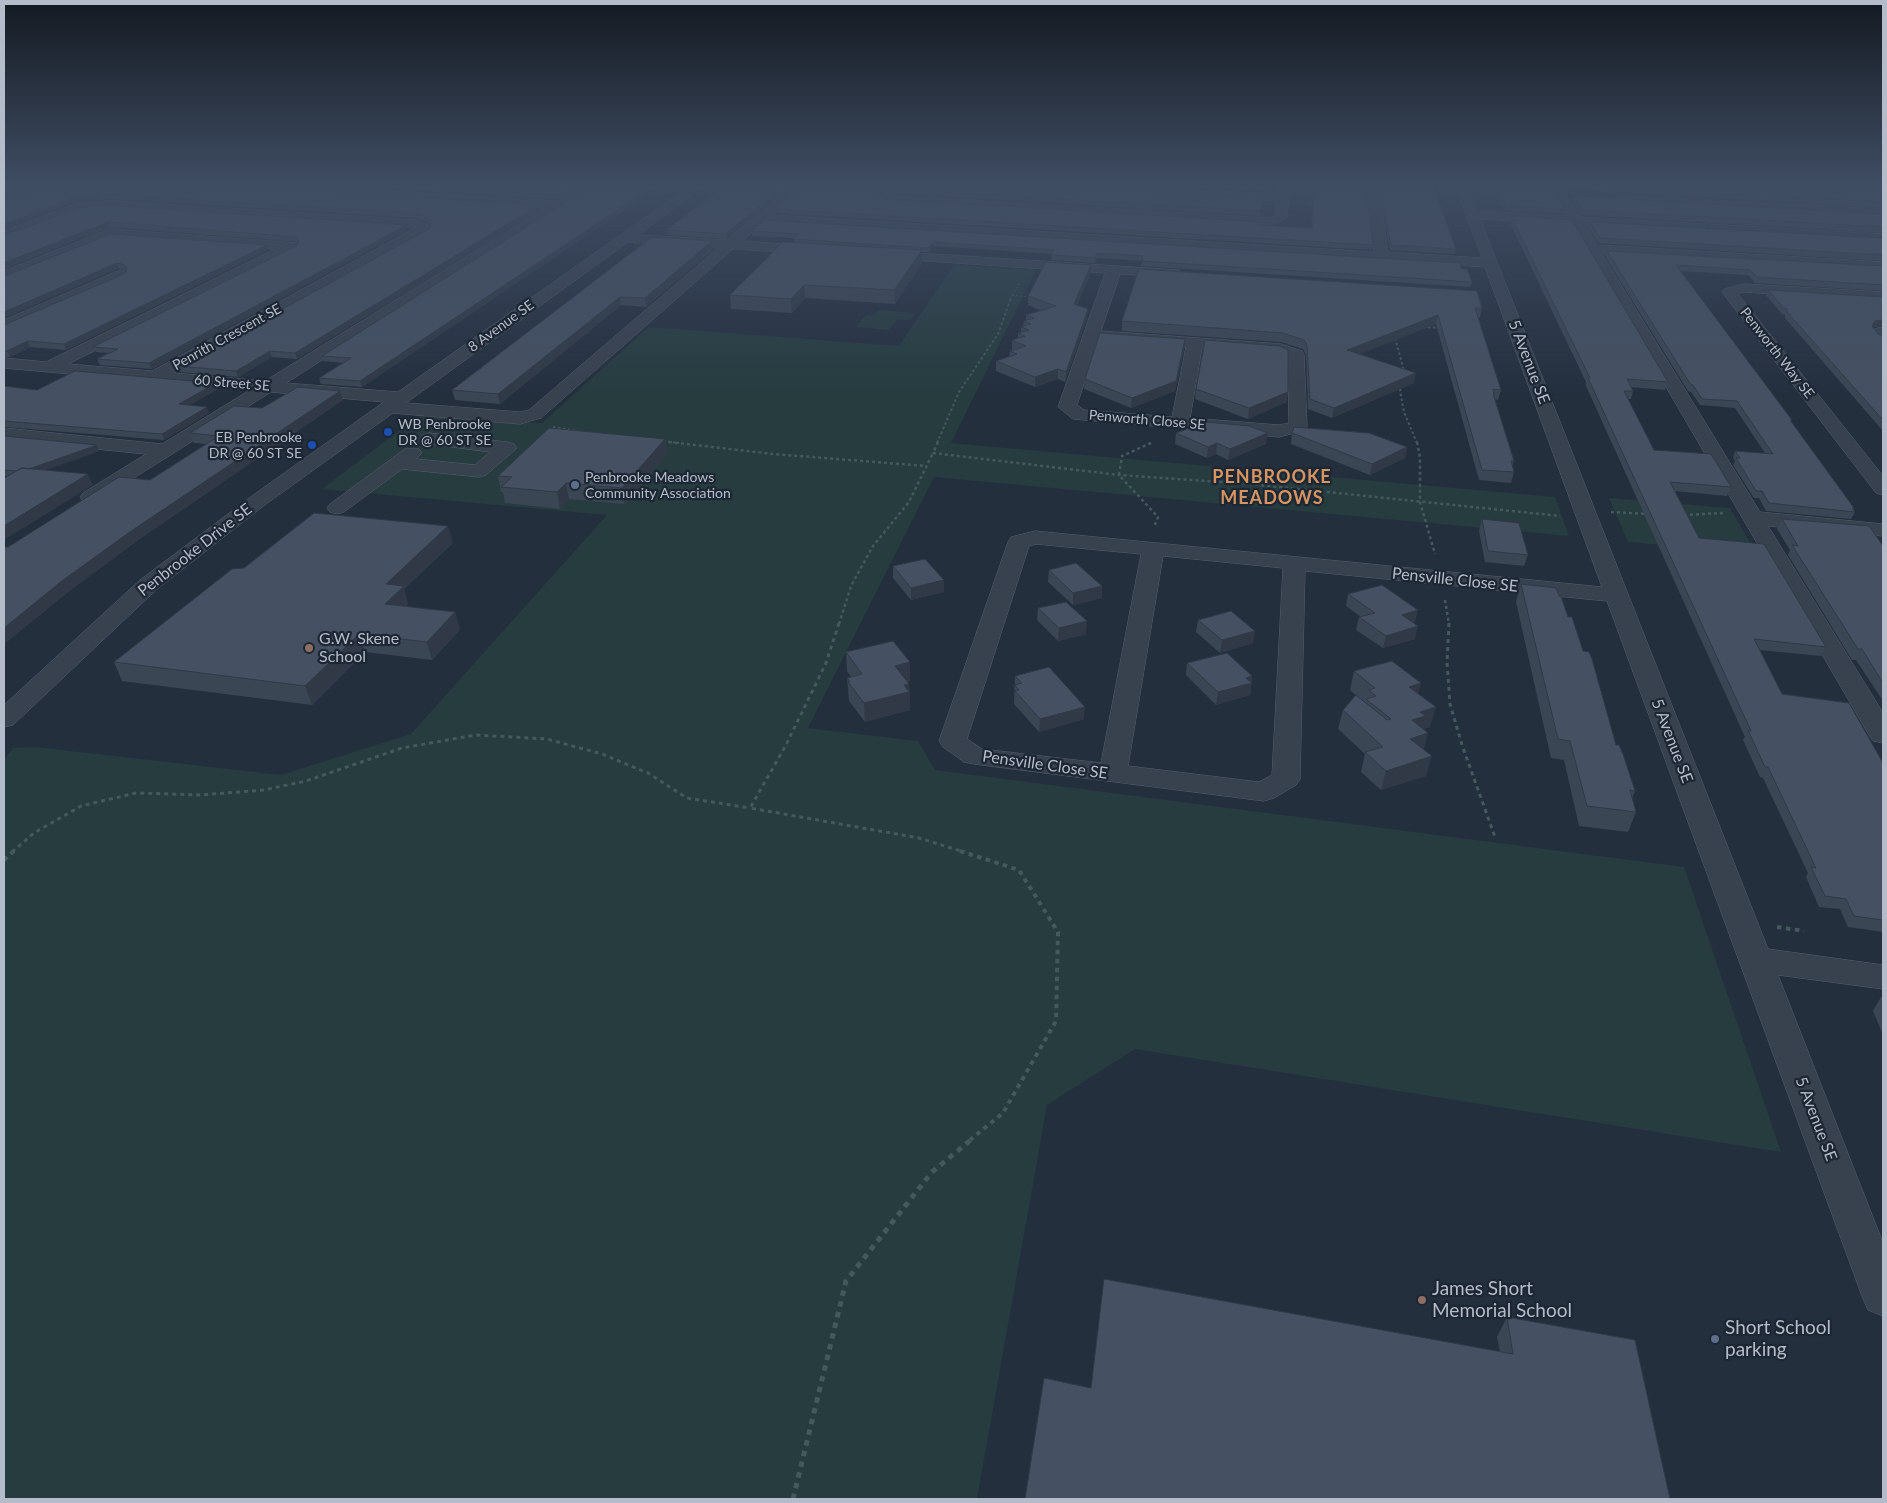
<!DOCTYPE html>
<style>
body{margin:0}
#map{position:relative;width:1887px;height:1503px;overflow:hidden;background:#242f3e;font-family:Lato,sans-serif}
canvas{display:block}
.frame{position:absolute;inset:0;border:5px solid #b4bcc9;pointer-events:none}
</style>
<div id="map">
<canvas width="1887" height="1503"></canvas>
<div class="frame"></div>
</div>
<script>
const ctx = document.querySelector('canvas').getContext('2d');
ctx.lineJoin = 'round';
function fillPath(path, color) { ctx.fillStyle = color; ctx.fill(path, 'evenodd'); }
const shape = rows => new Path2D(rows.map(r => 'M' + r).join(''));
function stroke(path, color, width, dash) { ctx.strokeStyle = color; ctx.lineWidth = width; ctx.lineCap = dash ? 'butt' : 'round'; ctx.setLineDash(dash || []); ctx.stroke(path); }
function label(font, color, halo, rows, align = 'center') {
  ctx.font = font + ' Lato,sans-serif'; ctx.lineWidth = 4.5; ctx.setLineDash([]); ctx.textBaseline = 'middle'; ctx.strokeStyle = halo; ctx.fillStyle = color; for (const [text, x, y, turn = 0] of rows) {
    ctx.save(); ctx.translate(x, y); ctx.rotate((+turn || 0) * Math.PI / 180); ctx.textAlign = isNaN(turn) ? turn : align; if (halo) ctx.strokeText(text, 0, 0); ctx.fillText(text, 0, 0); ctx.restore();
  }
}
fillPath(shape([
 [954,265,1036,270,951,443,1555,497,1569,536,934,477,808,728,918,741,935,770,1684,867,1781,1152,1135,1049,1047,1105,977,1499,4,1499,4,760,13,748,36,747,281,775,411,734,607,515,322,489,421,414,542,423,649,327,899,346],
 [878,310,916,313,910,320,898,319,889,330,856,327,866,315,873,316],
 [1609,498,1730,508,1756,553,1628,542]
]), '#263c3f');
const minor = shape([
 [40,185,57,185,55,188,4,205,4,197,40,185],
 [239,185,300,185,557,201,583,185,597,185,286,383,398,392,691,185,705,185,638,235,727,240,792,185,805,185,772,215,1374,252,1366,185,1378,185,1388,252,1482,258,1455,185,1467,185,1477,211,1566,216,1548,185,1560,185,1580,217,1883,234,1883,242,1585,225,1597,245,1883,262,1883,270,1602,254,1760,512,1883,524,1883,536,1768,526,1883,713,1883,743,1873,741,1869,735,1571,224,1480,219,1768,949,1883,965,1883,989,1778,975,1883,1243,1883,1316,1868,1310,1862,1296,1607,601,1305,571,1300,779,1296,785,1274,798,1264,801,974,764,964,762,943,747,939,741,1008,542,1011,537,1035,531,1602,587,1485,267,764,222,742,241,813,246,820,250,813,254,733,249,541,418,520,424,393,413,266,504,156,590,13,725,4,727,4,705,140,580,252,496,384,402,271,392,97,501,90,503,83,501,80,497,83,493,146,454,4,440,4,428,162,444,250,390,4,368,4,358,46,362,275,249,112,237,4,280,4,271,110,229,297,243,299,246,297,249,68,364,152,371,415,228,100,208,83,210,4,239,4,231,77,203,100,200,418,220,429,226,431,229,429,232,174,373,265,381,545,208,245,189,239,185],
 [628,242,718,248,529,410,520,412,406,403,628,242],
 [1036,544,1141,554,1101,763,982,749,967,739,1029,546,1036,544],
 [1163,556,1283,568,1272,775,1259,782,1128,766,1163,556],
 [882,185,894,185,888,195,1269,218,1275,216,1276,201,1046,189,1040,185,1110,185,1276,194,1277,185,1289,185,1289,198,1287,218,1270,226,885,202,874,194,882,185],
 [1761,185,1823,185,1810,191,1767,189,1761,185],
 [1620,195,1883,209,1883,217,1616,202,1614,199,1620,195],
 [886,251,1179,270,1181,273,1174,277,1120,274,1101,331,1281,344,1302,351,1304,355,1307,426,1305,430,1279,437,1073,419,1058,407,1105,273,881,258,879,255,886,251],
 [1098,340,1186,347,1172,417,1084,410,1077,405,1098,340],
 [1202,348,1278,354,1288,358,1289,423,1279,425,1190,418,1202,348],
 [120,270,125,271,127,274,125,277,4,331,4,320,120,270],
 [1744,284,1883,292,1883,301,1744,292,1738,294,1883,476,1883,495,1876,493,1722,292,1724,289,1744,284],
 [1883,327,1883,341,1877,339,1871,332,1873,329,1883,327],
 [429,433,507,442,514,444,517,448,486,475,479,477,402,469,344,512,337,514,330,512,327,508,330,504,405,449,419,449,422,453,416,459,475,465,490,452,422,443,420,439,422,435,429,433]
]);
stroke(minor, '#565f6c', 1);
stroke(shape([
 [1012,295,1030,297],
 [1010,299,1020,283]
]), '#44595c', 1, [2, 2]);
stroke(shape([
 [1423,327,1442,328],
 [1395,338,1404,371],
 [1402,384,1400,391,1404,412,1417,443],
 [553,427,577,431],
 [663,441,679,443],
 [937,443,959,392,998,334,1011,298]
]), '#44595c', 2, [2.5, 2.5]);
stroke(shape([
 [669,442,773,454,926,466],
 [938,442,933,453,1119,475,1250,484,1560,516],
 [1417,442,1420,457,1420,502,1435,554],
 [1151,443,1122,456,1119,475,1158,517,1154,527],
 [1611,512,1648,514],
 [1684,515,1723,513],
 [1445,600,1449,624],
 [839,624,851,586,873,546,909,502,933,453]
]), '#44595c', 2.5, [3, 3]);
stroke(shape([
 [839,623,826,663,786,745,750,808,919,838,964,852],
 [1449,623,1447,662,1450,704,1462,745,1495,837],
 [12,852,34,833,81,806,136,793,201,795,264,790,306,781,402,748,476,735,547,739,602,754,648,773,687,798,750,808]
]), '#44595c', 3, [4, 4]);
stroke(shape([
 [960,851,1019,870,1058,932,1056,1021,1003,1113,970,1140],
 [4,860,14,851],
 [1777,927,1804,931]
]), '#44595c', 4, [4.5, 4.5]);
stroke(shape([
 [793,1499,846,1281,932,1172,972,1139]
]), '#44595c', 5, [5.5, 5.5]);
fillPath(minor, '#38414e');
fillPath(shape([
 [54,185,244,186,540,210,297,359,272,357,238,377,180,372,178,366,429,229,431,226,431,225,418,218,100,198,76,201,4,229,4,201],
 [328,185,580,185,557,199],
 [593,185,662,185,362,387,321,384,319,378,343,363,323,361,322,356],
 [726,185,789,185,726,239,667,235,666,230],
 [803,185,880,185,874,191,885,199,1260,225,1312,228,1311,185,1365,185,1373,245,1372,250,777,213,776,209],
 [1142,185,1262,185,1262,191],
 [1378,185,1433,185,1456,249,1455,254,1390,250],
 [1493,185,1550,185,1564,209,1563,214,1504,211],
 [1561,185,1767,185,1768,186,1812,188,1883,185,1883,208,1565,189],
 [1046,186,1261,211,1260,216,891,193,891,189],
 [1574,196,1883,214,1883,233,1581,215,1572,201],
 [82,207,407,225,408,229,152,369,100,365,97,359,108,353,96,352,93,347,296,246,299,242,110,227],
 [1511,216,1668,382,1665,390,1631,387,1633,391,1631,399,1628,399,1654,450,1731,487,1727,496,1675,491,1699,538,1826,647,1821,656,1760,650,1782,694,1883,763,1883,932,1848,927,1840,909,1819,907,1806,877,1808,873,1763,778,1760,777,1743,740,1745,737,1586,386,1586,382,1510,223],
 [1590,222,1883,238,1883,261,1598,243,1588,227],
 [751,231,1462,269,1472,282,1470,287,1141,266,1142,261,1097,258,1095,263,1051,260,1052,254,933,246,929,252,922,252,922,263,895,304,805,298,792,313,731,309,730,295,794,242,794,238,752,236],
 [652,237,713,250,646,307,621,305,500,404,455,400,452,390],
 [267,245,268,250,66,350,30,347,10,357,4,357,4,325,124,274,127,270,119,268,4,276],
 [1607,251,1883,266,1883,291,1755,283,1748,275,1680,271,1792,420,1791,422,1854,508,1854,510,1855,512,1851,519,1766,511,1759,498,1754,498,1733,465,1735,461,1733,458,1735,451,1765,453,1735,408,1700,405,1691,392,1688,391,1605,256],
 [1091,265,1090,274,1077,305,1087,318,1065,382,1058,379,1035,387,996,371,996,361,1009,357,1010,351,1012,350,1012,340,1018,338,1018,333,1021,332,1021,327,1023,326,1024,321,1026,320,1026,315,1042,311,1028,305,1028,296],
 [1139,269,1482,308,1480,317,1478,317,1501,390,1498,400,1495,399,1514,461,1512,467,1514,472,1511,483,1479,480,1436,324,1359,354,1414,383,1332,418,1308,409,1306,355,1303,349,1281,342,1122,331,1122,321],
 [1768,290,1883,326,1873,327,1878,334,1883,336,1883,431,1785,318,1785,315,1782,314,1766,295],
 [1184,349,1175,391,1131,408,1084,389,1085,379],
 [4,386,37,390,218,389,190,405,209,413,164,440,4,427],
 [1196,389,1287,402,1248,419,1195,399],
 [340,391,343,400,138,540,68,592,4,644,4,547,8,547,150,480,206,444,194,443,190,433,262,408],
 [1176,433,1266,444,1228,460,1216,454,1207,458,1175,444],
 [1292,433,1407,447,1405,458,1370,475,1291,444],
 [4,436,99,451,46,470,93,485,4,476],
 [665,439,667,455,624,504,569,499,560,509,505,503,503,492,501,492,498,476],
 [1482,519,1528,555,1524,566,1485,562,1479,531],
 [1782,519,1883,546,1883,701,1856,660,1852,660,1788,555,1790,550,1777,529],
 [453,543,404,589,408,604,406,607,455,612,460,630,432,660,365,652,312,705,122,681,114,662],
 [893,566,944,592,911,600,893,578],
 [1049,570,1102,586,1102,598,1073,605,1048,582],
 [1521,584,1559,596,1583,651,1616,745,1635,791,1632,798,1636,812,1628,832,1579,826,1564,760,1551,758,1516,602],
 [1348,594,1415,622,1413,623,1415,639,1383,648,1356,630,1359,617,1361,617,1346,606],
 [1038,608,1086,634,1058,641,1037,620],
 [1198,620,1253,643,1220,653,1196,632],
 [846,652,910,662,910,681,908,682,909,684,910,710,865,722,849,701,847,678,851,677,847,671],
 [1187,663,1252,676,1250,695,1216,705,1186,675],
 [1354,671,1418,694,1430,727,1423,729,1424,750,1426,776,1381,790,1361,772,1365,754,1338,729,1343,710,1365,703,1350,690],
 [1015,676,1084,719,1039,732,1014,704],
 [1881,997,1883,998,1883,1035,1873,1011],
 [1507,1317,1670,1499,1500,1352,1497,1337]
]), '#3b4654');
fillPath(shape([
 [19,185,35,185,4,195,4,190],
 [572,185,580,185,557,199,556,195],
 [655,185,662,185,362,387,360,381],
 [784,185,789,185,726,239,726,234],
 [876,185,880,185,872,194,872,190],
 [98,194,100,198,76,201,4,229,4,224,75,197],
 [539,205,540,210,297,359,295,353],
 [108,222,110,227,4,269,4,263],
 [407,225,408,229,152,369,149,363],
 [712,241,713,250,646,307,645,298],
 [933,242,933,246,929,252,929,248],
 [267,245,268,250,66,350,64,344],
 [922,250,922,263,895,304,894,290],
 [117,263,119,268,4,318,4,312],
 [1091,265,1090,274,1073,313,1074,304],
 [804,285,805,298,792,313,791,299],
 [620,297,621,305,500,404,498,394],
 [1088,309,1087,318,1065,382,1066,372],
 [1438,315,1436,324,1345,360,1347,350],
 [1883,320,1883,326,1873,327,1872,326,1875,321],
 [1185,339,1184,349,1175,391,1131,408,1132,398],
 [28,341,30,347,10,357,7,351],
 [270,351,272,357,238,377,236,371],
 [1058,369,1058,379,1035,387,1035,377],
 [1416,373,1414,383,1332,418,1334,408],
 [216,383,218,389,182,410,179,404],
 [340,391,343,400,138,540,68,592,4,644,4,628,63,580,134,529],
 [1288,392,1287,402,1248,419,1249,408],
 [207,407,209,413,164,440,162,434],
 [1268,433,1266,444,1228,460,1230,449],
 [665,439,667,455,624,504,622,488],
 [1217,443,1216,454,1207,458,1208,447],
 [97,445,99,451,23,478,20,472],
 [1407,447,1405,458,1370,475,1372,464],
 [88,474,93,485,4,540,4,526],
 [566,483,569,499,560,509,557,492],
 [448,526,453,543,404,589,408,604,390,622,385,604,386,584],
 [944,580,944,592,911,600,911,588],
 [1102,586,1102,598,1073,605,1073,593],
 [1418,610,1415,622,1399,627,1402,615],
 [455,612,460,630,432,660,427,642],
 [1087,621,1086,634,1058,641,1059,628],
 [1418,626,1415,639,1383,648,1386,636],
 [1255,631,1253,643,1220,653,1222,640],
 [359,634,365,652,312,705,305,686],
 [910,662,910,681,895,685,895,666],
 [1252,676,1250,695,1216,705,1218,692,1246,678],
 [1421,683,1416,702,1409,687],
 [909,684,910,710,865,722,864,703,904,685],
 [1085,707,1084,719,1039,732,1040,719],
 [1436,707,1430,727,1422,729,1412,720,1420,712],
 [1428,733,1423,753,1410,739],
 [1432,756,1426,776,1381,790,1386,771]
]), '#303945');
const building = shape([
 [4,185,19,185,4,190,4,185],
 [54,185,242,185,244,186,539,205,295,353,270,351,236,371,178,366,429,229,431,225,430,220,417,213,98,194,75,197,4,224,4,201,54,185],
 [399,185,572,185,556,195,399,185],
 [593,185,655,185,360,381,319,378,351,358,322,356,593,185],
 [726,185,784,185,726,234,666,230,726,185],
 [803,185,876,185,872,190,885,199,1261,222,1260,225,1313,228,1312,185,1365,185,1373,245,776,209,803,185],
 [894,185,1044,185,1046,186,1262,198,1261,211,891,189,894,185],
 [1225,185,1262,185,1262,187,1225,185],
 [1380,185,1433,185,1456,249,1391,245,1380,185],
 [1496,185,1550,185,1564,209,1506,206,1496,185],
 [1576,185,1767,185,1768,186,1812,188,1818,185,1883,185,1883,202,1576,185],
 [1574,196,1883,214,1883,227,1582,210,1574,196],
 [98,205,407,225,149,363,97,359,118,349,93,347,296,246,299,242,297,237,108,222,4,263,4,235,82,207,98,205],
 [1511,216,1572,220,1668,382,1627,379,1633,391,1624,391,1654,450,1711,454,1731,487,1670,482,1699,538,1764,544,1826,647,1754,639,1782,694,1849,703,1883,763,1883,920,1854,916,1846,899,1825,896,1811,867,1816,868,1768,767,1765,767,1748,730,1751,731,1588,378,1590,378,1511,216],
 [764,220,1460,263,1462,269,1467,269,1472,282,1142,261,1143,256,1097,253,1095,258,1051,255,1054,250,933,242,929,248,793,239,798,234,751,231,764,220],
 [1590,222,1883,238,1883,255,1600,238,1590,222],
 [111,234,267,245,64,344,28,341,7,351,4,351,4,325,124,274,127,270,125,265,117,263,4,312,4,276,111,234],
 [652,237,712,241,645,298,620,297,498,394,452,390,652,237],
 [783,242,922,250,894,290,804,285,791,299,730,295,783,242],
 [1607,251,1883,266,1883,285,1757,277,1750,270,1676,265,1792,420,1790,420,1854,508,1852,508,1855,512,1769,503,1762,491,1756,491,1736,458,1740,458,1735,451,1773,454,1737,401,1702,399,1693,385,1691,385,1607,251],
 [1046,262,1091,265,1074,304,1088,309,1066,372,1058,369,1035,377,996,361,1017,354,1010,351,1026,346,1012,340,1025,336,1018,333,1029,330,1021,327,1031,324,1024,321,1034,318,1026,315,1056,306,1028,296,1046,262],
 [1139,269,1477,291,1482,308,1475,308,1501,390,1493,389,1494,397,1514,461,1511,461,1514,472,1482,470,1438,315,1347,350,1416,373,1334,408,1310,399,1307,345,1304,340,1283,333,1122,321,1139,269],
 [1768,290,1883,297,1883,320,1875,321,1872,326,1878,334,1883,336,1883,420,1787,312,1787,309,1784,308,1768,290],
 [1100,333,1185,339,1176,381,1132,398,1085,379,1100,333],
 [1205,340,1279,346,1288,350,1288,392,1249,408,1196,389,1205,340],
 [75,371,216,383,179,404,207,407,162,434,4,421,4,386,37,390,75,371],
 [298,387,340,391,134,529,63,580,4,628,4,547,8,547,119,477,150,480,219,436,190,433,234,406,262,408,298,387],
 [1206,422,1249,426,1268,433,1230,449,1217,443,1208,447,1176,433,1206,422],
 [1294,427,1369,433,1407,447,1372,464,1292,433,1294,427],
 [549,428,665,439,622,488,566,483,557,492,501,487,512,477,498,476,549,428],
 [4,436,97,445,29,469,22,468,16,471,4,470,4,436],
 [22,468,88,474,4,526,4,478,22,468],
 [314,513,448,526,386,584,404,586,385,604,455,612,427,642,359,634,305,686,114,662,232,569,244,568,314,513],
 [1482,519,1519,523,1528,555,1488,551,1482,519],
 [1782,519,1869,526,1883,546,1883,683,1862,649,1858,649,1792,545,1798,546,1782,519],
 [925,559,944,580,911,588,893,566,925,559],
 [1076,563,1102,586,1073,593,1049,570,1076,563],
 [1521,584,1556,588,1559,596,1561,596,1568,617,1572,617,1583,651,1589,652,1592,659,1616,745,1619,745,1623,754,1635,791,1630,790,1636,812,1587,806,1570,741,1558,739,1521,584],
 [1382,585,1418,610,1402,615,1418,626,1386,636,1359,617,1375,613,1348,594,1382,585],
 [1066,602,1087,621,1059,628,1038,608,1066,602],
 [1231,611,1255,631,1222,640,1198,620,1231,611],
 [893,641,910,662,895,666,909,684,904,685,909,692,864,703,848,682,850,682,847,678,862,674,846,652,893,641],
 [1227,653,1252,676,1246,678,1252,683,1218,692,1187,663,1227,653],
 [1392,661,1421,683,1409,687,1436,707,1420,712,1426,716,1412,720,1428,733,1410,739,1432,756,1386,771,1365,752,1383,747,1343,710,1356,695,1387,720,1391,719,1366,699,1376,696,1369,690,1375,688,1354,671,1392,661],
 [1049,667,1085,707,1040,719,1015,691,1019,690,1015,685,1022,683,1015,676,1049,667],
 [1104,1279,1513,1354,1507,1317,1635,1340,1670,1499,1025,1499,1044,1378,1091,1388,1104,1279]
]);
fillPath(building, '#455162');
stroke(building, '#303945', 1);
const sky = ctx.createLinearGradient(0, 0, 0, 395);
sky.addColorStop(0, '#141a22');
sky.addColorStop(0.47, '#3f4d63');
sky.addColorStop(1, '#3f4d6300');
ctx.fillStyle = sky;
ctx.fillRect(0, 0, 1887, 395);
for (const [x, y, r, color] of [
 [388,432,5,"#1a4fb4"],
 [312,445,5,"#1a4fb4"],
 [575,485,5,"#5c6f8a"],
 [309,648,5,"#8d6e63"],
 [1422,1300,5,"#8d6e63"],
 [1715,1339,5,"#5c6f8a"]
]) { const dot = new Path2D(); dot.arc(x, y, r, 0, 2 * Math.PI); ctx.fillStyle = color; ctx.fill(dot); stroke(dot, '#1d2633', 2); }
label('14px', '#b4bcc9', '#1d2633', [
 ["8 Avenue SE",501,326,-36],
 ["Penrith Crescent SE",227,337,-29],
 ["Penworth Way SE",1777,353,52],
 ["60 Street SE",232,383,5],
 ["Penworth Close SE",1147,420,5]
]);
label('14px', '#b4bcc9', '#1d2633', [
 ["WB Penbrooke",398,424],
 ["DR @ 60 ST SE",398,440],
 ["EB Penbrooke",302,437,"right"],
 ["DR @ 60 ST SE",302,453,"right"],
 ["Penbrooke Meadows",585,477],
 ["Community Association",585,493]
], 'left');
label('16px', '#b4bcc9', '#1d2633', [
 ["5 Avenue SE",1529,362,69],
 ["Penbrooke Drive SE",195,550,-38],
 ["Pensville Close SE",1455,580,6],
 ["5 Avenue SE",1672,741,69],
 ["Pensville Close SE",1045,765,8],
 ["5 Avenue SE",1816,1119,69]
]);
label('16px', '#b4bcc9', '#1d2633', [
 ["G.W. Skene",319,639],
 ["School",319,657]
], 'left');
ctx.letterSpacing = '1px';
label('bold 18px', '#d59563', '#1d2633', [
 ["PENBROOKE",1272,477],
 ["MEADOWS",1272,498]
]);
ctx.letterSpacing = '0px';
label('19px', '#b4bcc9', '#1d2633', [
 ["James Short",1432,1289],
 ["Memorial School",1432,1311],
 ["Short School",1725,1328],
 ["parking",1725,1350]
], 'left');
</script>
